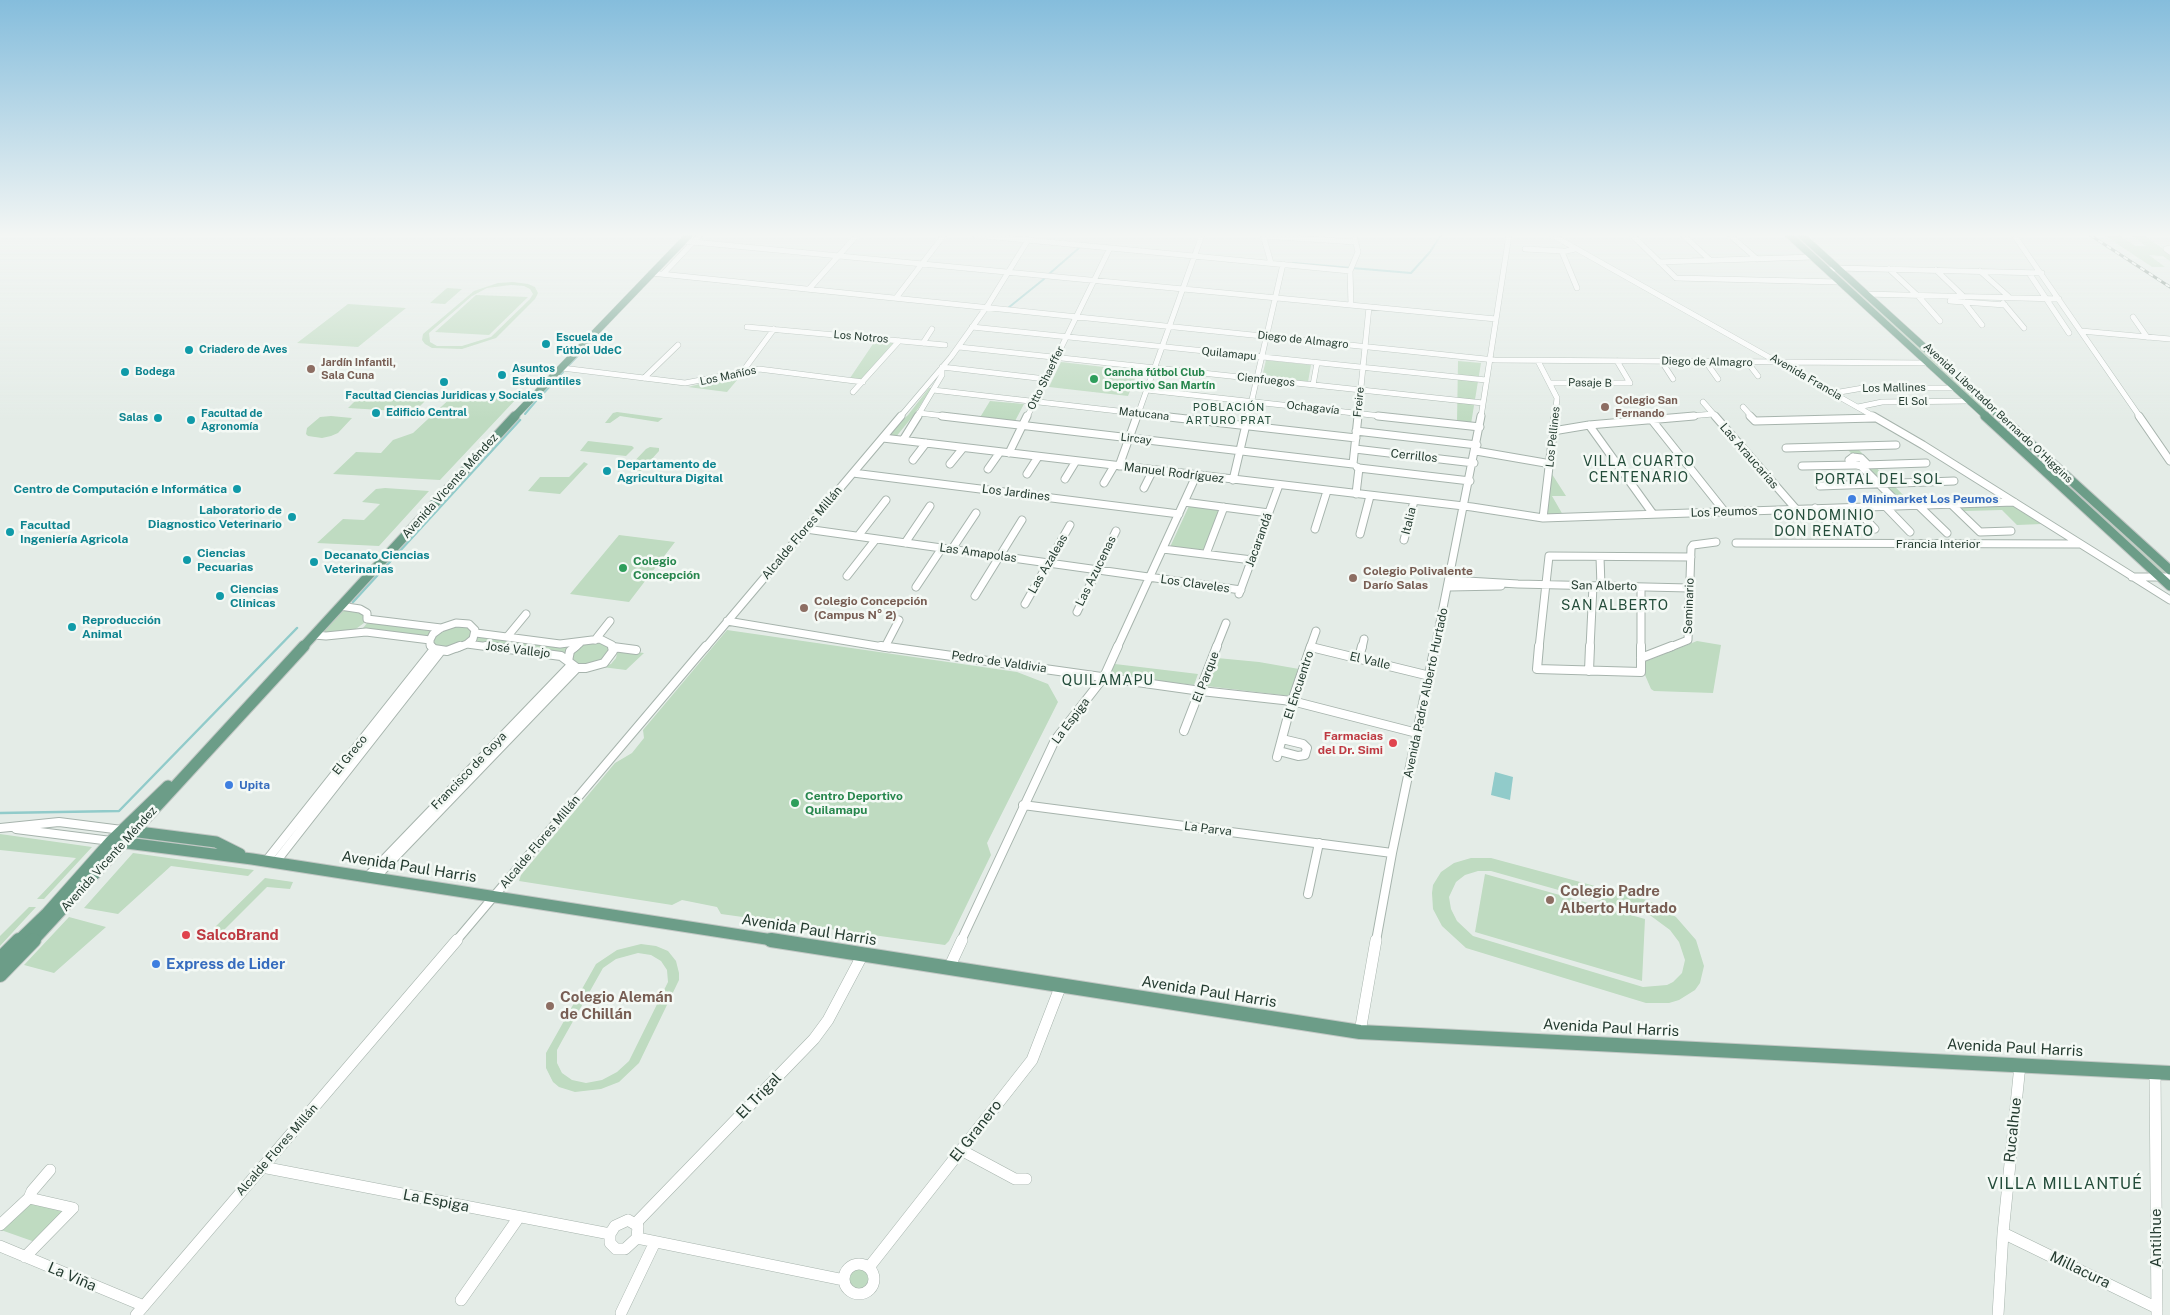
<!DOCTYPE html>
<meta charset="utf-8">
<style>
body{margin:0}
canvas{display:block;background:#e4ece7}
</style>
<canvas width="2170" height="1315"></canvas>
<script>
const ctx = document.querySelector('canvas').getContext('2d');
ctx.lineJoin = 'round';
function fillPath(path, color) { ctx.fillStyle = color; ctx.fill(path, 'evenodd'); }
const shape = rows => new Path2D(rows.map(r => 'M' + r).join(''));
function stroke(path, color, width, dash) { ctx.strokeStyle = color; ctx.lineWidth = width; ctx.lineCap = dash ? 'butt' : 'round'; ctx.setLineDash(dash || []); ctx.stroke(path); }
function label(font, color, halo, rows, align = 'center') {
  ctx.font = font + ' "Public Sans",sans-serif'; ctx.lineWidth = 5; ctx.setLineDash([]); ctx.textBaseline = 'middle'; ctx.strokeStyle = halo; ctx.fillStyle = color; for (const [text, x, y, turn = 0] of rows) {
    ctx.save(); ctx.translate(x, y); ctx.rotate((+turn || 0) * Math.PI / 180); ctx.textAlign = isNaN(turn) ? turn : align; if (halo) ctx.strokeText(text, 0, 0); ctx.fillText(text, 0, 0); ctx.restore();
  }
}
fillPath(shape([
 [1793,235,1797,235,2170,576,2170,583],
 [2104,235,2119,235,2135,246,2146,246,2131,235,2144,235,2170,254,2170,261,2163,256,2149,255,2165,267,2152,267],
 [513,282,528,284,535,287,538,293,535,299,496,338,462,349,432,348,425,344,422,340,423,334,474,291,498,283],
 [511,285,524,286,530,289,533,294,530,299,491,337,462,346,437,346,430,342,429,333,472,296,487,288],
 [447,288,462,289,445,304,430,303],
 [476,295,528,297,489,335,435,332],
 [348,304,406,308,358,347,297,343],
 [875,341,894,343,862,380,850,378],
 [1266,360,1311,365,1308,382,1262,377],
 [1458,361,1481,363,1471,424,1457,423],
 [1061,362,1138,371,1128,396,1049,387],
 [743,373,727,392,688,387],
 [929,388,932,388,913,416,895,438,886,436,908,415],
 [456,393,519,396,440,480,333,474,356,452,381,453,393,440,413,433],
 [359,397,425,401,414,412,348,408],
 [990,401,1024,404,1014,423,979,419],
 [617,412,661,418,663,418,658,422,620,416,610,423,605,423,613,413],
 [331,416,352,418,338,433,331,436,322,438,308,436,306,434,307,428,320,417],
 [588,441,632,446,634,448,626,456,580,451],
 [650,447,659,448,659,451,641,471,627,469,646,449],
 [1856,447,1909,501,1898,497,1869,468,1871,466,1853,455,1846,448],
 [584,462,588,464,560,494,528,491,540,477,569,477],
 [1550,471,1566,496,1552,496,1563,515,1546,516],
 [385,488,429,491,379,546,317,543,343,519,364,520,380,504,362,502,376,489],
 [2012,505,2042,524,2017,525,2002,510,1964,511,1960,507],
 [1189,506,1221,510,1203,552,1170,547],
 [619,535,675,542,629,602,570,594],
 [339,608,352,608,365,615,364,623,353,631,316,634],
 [369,621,435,629,426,639,362,629],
 [462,624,473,629,470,639,456,648,433,646,433,636,438,631],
 [727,630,1017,672,1048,684,1058,702,987,843,991,855,949,941,945,945,721,914,717,907,682,900,672,905,519,881,521,875,615,763,632,753,644,738,643,730],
 [475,635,553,646,577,645,566,659,469,643],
 [599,641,610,647,608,657,585,667,572,663,571,653,582,644],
 [1697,641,1721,645,1713,693,1654,691,1651,689,1645,675,1644,662],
 [618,650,644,653,626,670,602,667,611,664,616,658],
 [1217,658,1259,662,1299,669,1290,696,1206,686],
 [1115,664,1198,674,1194,685,1109,675],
 [0,834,92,847,44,899,37,899,76,858,0,850],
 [133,853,254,870,248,876,171,866,118,914,84,908],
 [1471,858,1491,858,1647,900,1657,905,1676,917,1696,940,1704,966,1700,983,1695,990,1679,1000,1669,1003,1646,1003,1466,948,1442,926,1433,909,1432,893,1433,885,1441,872,1454,863],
 [1478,871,1491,871,1651,916,1670,930,1679,942,1685,960,1682,973,1673,982,1667,985,1643,987,1473,936,1457,921,1451,909,1449,897,1456,882,1465,875],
 [1485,874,1645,919,1642,981,1475,932],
 [265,878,293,882,290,889,267,887,221,933,213,929],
 [29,907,36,907,0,946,0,936],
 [69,917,106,927,54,973,24,965],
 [641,944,656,946,668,951,676,961,679,973,679,980,639,1063,619,1082,601,1089,575,1092,559,1087,553,1082,546,1068,546,1053,596,964,617,950],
 [638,953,651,955,661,961,667,970,668,982,629,1061,617,1072,602,1080,586,1083,572,1080,562,1073,557,1063,557,1050,563,1039,603,968,616,959],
 [30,1202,65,1212,35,1242,1,1230],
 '849 1279a11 11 0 1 1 22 0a11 11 0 1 1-22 0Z'
]), '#bfdbc1');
fillPath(shape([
 [1495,772,1513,777,1510,800,1491,795]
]), '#91cbca');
stroke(shape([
 [1293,263,1411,273,1430,252,1441,235],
 [1049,274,1079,248],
 [1008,308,1044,279],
 [569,365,590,343],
 [540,397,563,372],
 [525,414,536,401]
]), '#91cbca', 2);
stroke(shape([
 [353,602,520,420],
 [0,813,119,811,297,628]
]), '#91cbca', 2.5);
const minorFar3 = shape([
 [975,235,1350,271],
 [1263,235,1271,263],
 [1552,235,1875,417],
 [1632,235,1676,278,1839,282],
 [1683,235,1710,260],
 [2014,235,2140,417],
 [1263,236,1356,242],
 [1731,236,1757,259],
 [683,241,1496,319],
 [2170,248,2166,249,2170,252],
 [1525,249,1563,251],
 [1575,249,1562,252,1577,288],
 [1659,262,1812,257],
 [1889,269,1919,297,1940,321],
 [1936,270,1963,296],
 [1827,271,1837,268,2042,273],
 [1980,271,2009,297],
 [651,273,1495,360,1927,363],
 [2029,273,2069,333],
 [663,274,700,235],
 [809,289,857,235],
 [1865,294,2059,299],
 [896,298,944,235],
 [1950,301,2005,305],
 [1964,302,1982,325],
 [2003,303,2024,328],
 [1351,305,1350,271,1358,252,1354,235],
 [2133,317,2147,337],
 [747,327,945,345],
 [972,327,1486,380],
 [2081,331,2170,339],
 [923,343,932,329],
 [959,347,1483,403],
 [1538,361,1557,398,1555,417],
 [1662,362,1673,379],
 [1706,362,1718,379],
 [1748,363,1758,376],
 [562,368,685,383,759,369,863,382],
 [743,371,774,329],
 [644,378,678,345],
 [1550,383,1630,383,1617,361],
 [1313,385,1317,363],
 [933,390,1171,417],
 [1147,390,1390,417],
 [853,392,899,341],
 [1834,393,1863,388,1954,388],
 [1703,402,1716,417],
 [1743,407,1752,417],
 [1858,407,1882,402,1969,401],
 [919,413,953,417],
 [900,417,951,357,988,305,1028,240],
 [917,417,942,375,942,367,1046,379],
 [1027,417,1110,248],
 [1137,417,1202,235],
 [1248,417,1283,264],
 [1358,417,1369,307],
 [1481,417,1509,235],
 [1679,417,1713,414]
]);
const minorFar2 = shape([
 [942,416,1353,464],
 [1160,416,1356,438],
 [1378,416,1480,427],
 [1715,416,1796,509],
 [1750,416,1755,421,1875,418],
 [1873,416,1923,445,2170,600],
 [2139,416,2170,461],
 [1651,419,1725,512],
 [1589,425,1653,514],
 [1356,431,1477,445],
 [1553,431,1589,425,1694,416],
 [883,438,1472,507,1543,518,2014,502],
 [903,440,918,416],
 [1786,448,1896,445],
 [1355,449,1474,463],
 [1476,451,1551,464],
 [1009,453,1027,416],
 [1853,457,1861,458,1866,463,1861,466,1853,464,1849,460,1853,457],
 [913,460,926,443],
 [950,464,963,448],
 [1353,464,1358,416],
 [1865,465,1926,463],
 [1119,466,1137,416],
 [1802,466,1855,465],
 [1861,466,1894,499],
 [1359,468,1470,481],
 [988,469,1000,452],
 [853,473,1179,514],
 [1027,474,1038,457],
 [1065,479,1076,461],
 [1233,480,1248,416],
 [1104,483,1114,466],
 [1820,486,1954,481],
 [1144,488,1153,470],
 [1356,494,1359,468,1357,467],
 [1184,502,1269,513],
 [1951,504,1980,532,2011,531],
 [1918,505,1947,533],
 [1885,506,1910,532],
 [1854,507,1875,529],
 [1815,508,1832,528],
 [1543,518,1555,416],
 [806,529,1241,590],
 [1315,529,1327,491],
 [1360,534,1370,496],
 [858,536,886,500],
 [1404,540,1414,501],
 [905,543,930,506],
 [1736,543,2079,544],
 [952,549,976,513],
 [1163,549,1252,560],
 [1206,554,1224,507],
 [1600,557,1601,586],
 [847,576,876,539],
 [2132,577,2170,577],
 [1450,580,1518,584,1689,588],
 [916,587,942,548],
 [1449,587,1501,586],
 [1641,587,1641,648],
 [1239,594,1279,485],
 [975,596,1022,520],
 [1025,604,1070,525],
 [340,606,360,609,367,613,367,619,441,628],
 [1077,612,1116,531],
 [727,621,889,648],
 [476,633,560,644,600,639,612,645,612,648],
 [314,635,326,636,366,632,430,640],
 [507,637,526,614],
 [595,640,610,621],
 [467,644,497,648],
 [613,647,617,648],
 [885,647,899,620],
 [1311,647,1313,648],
 [433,648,430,645,430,640,433,634,441,628,456,623,469,624,475,630,473,639,467,644,457,648],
 [574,648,580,643],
 [705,648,901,416],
 [1117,648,1196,476],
 [1216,648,1226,623],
 [1310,648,1316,631],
 [1362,648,1364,639],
 [1435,648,1481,416],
 [1539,648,1549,556,1691,557],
 [1590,648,1593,586],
 [1668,648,1688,640,1691,548,1693,545,1716,542]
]);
const minorFar1 = shape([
 [431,646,434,649,447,651,460,646],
 [486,646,561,656,577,668,586,668,604,663,613,651,612,646],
 [881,646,1201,691,1292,701,1417,733],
 [1539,646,1537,669,1641,672,1641,646],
 [613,647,636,650],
 [1311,647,1430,676],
 [1359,658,1362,646],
 [1641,658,1672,646],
 [568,661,570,651,576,646],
 [1589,671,1590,646],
 [1184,731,1217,646],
 [1279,751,1298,756,1305,755,1307,748,1303,744,1282,739],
 [1277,757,1292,701,1311,646],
 [1023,805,1392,853],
 [0,828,59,822,122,830],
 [16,829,111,841],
 [266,861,434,649],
 [275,863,441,651],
 [367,877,571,665],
 [375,878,577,668],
 [1308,894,1319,843],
 [456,941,706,646],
 [961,941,1055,740,1104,677,1118,646],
 [1376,941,1392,853,1435,646]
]);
const minor = shape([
 [949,968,962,940],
 [1360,1032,1376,940],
 [2155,1072,2157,1315],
 [961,1150,1015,1179,1026,1179],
 [262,1167,610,1234],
 [29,1198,32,1191,50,1170],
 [628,1220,638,1226,637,1238,625,1249,616,1249,610,1243,610,1234,615,1226,628,1220],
 [636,1223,814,1039,828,1020,863,954],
 [0,1225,29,1198,73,1208,25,1257],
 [2003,1233,2157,1308],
 [637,1238,844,1280],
 [0,1246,144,1306],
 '844 1279a15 15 0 1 1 30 0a15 15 0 1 1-30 0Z',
 [870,1266,1032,1060,1061,985],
 [461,1300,519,1217],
 [621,1313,655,1242],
 [136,1315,457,940],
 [1998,1315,2003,1233,2020,1065]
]);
const majorFar3 = shape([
 [1789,235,1987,417],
 [1801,235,2001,417],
 [514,417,689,235]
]);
const majorFar2 = shape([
 [1985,416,2170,586],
 [2000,416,2170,570],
 [302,648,515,416]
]);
const majorFar1 = shape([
 [131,831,216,842,240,854],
 [111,841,252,859,779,941],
 [18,941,47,913,111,841,168,786],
 [33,941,304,646]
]);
const major = shape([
 [771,940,1360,1032,2170,1073],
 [0,959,19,940],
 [0,975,34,940]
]);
stroke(minorFar3, '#a7b4ad', 6);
stroke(minorFar2, '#a7b4ad', 9);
stroke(minorFar1, '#a7b4ad', 10);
stroke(minor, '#a7b4ad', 12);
stroke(majorFar3, '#c2c8c5', 8);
stroke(majorFar2, '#c2c8c5', 11);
stroke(majorFar1, '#c2c8c5', 13);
stroke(major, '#c2c8c5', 16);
stroke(minorFar3, '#fff', 5);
stroke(minorFar2, '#fff', 7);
stroke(minorFar1, '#fff', 8);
stroke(minor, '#fff', 11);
stroke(majorFar3, '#6c9d88', 7);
stroke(majorFar2, '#6c9d88', 9);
stroke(majorFar1, '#6c9d88', 11);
stroke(major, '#6c9d88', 14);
const rail = shape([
 [2090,235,2170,287]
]);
stroke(rail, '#60776c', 3);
stroke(rail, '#f4f9f5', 2, [5]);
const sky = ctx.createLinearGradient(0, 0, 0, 419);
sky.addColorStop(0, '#85bddc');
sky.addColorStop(0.56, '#f3f6f4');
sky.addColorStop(1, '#f3f6f400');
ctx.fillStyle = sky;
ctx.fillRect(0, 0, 2170, 419);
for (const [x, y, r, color] of [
 [546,344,5,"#0f9aa8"],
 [189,350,5,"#0f9aa8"],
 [311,369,5,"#8d6e63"],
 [125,372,5,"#0f9aa8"],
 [502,375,5,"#0f9aa8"],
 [1094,379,5,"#2e9e5b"],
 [444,382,5,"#0f9aa8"],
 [1605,407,5,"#8d6e63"],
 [376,413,5,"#0f9aa8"],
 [158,418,5,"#0f9aa8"],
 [191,420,5,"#0f9aa8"],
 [607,471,5,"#0f9aa8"],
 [237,489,5,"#0f9aa8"],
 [1852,499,5,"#3f7fe0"],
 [292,517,5,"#0f9aa8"],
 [10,532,5,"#0f9aa8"],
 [187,560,5,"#0f9aa8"],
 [314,562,5,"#0f9aa8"],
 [623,568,5,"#2e9e5b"],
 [1353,578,5,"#8d6e63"],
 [220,596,5,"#0f9aa8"],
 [804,608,5,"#8d6e63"],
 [72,627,5,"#0f9aa8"],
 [1393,743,5,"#e0444e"],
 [229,785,5,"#3f7fe0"],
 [795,803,5,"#2e9e5b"],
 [1550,900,5,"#8d6e63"],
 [186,935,5,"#e0444e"],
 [156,964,5,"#3f7fe0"],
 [550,1006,5,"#8d6e63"]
]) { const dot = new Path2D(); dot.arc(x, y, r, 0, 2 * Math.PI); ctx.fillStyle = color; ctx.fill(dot); stroke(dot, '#f4f9f5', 2); }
label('11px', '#253c31', '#f4f9f5', [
 ["Los Notros",861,337,5],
 ["Diego de Almagro",1303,340,6],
 ["Quilamapu",1229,354,6],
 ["Diego de Almagro",1707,362,1],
 ["Los Mañíos",728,376,-12],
 ["Avenida Francia",1806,377,30],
 ["Otto Shaeffer",1046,378,-64],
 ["Cienfuegos",1266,380,6],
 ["Pasaje B",1590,383,1],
 ["Los Mallines",1894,388,-1],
 ["Freire",1359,402,-84],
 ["El Sol",1913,402],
 ["Ochagavía",1313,408,6],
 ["Avenida Libertador Bernardo O'Higgins",1998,413,43],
 ["Matucana",1144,414,6],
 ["Los Pellines",1553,437,-84],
 ["Lircay",1136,439,7]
]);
label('bold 11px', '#0d838f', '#f4f9f5', [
 ["Escuela de",556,338],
 ["Fútbol UdeC",556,351],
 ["Criadero de Aves",199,350],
 ["Asuntos",512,369],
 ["Estudiantiles",512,382],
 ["Bodega",135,372],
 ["Facultad Ciencias Juridicas y Sociales",444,396,"center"],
 ["Edificio Central",386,413],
 ["Facultad de",201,414],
 ["Agronomía",201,427],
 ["Salas",148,418,"right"]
], 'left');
label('bold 11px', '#785e54', '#f4f9f5', [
 ["Jardín Infantil,",321,363],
 ["Sala Cuna",321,376],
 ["Colegio San",1615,401],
 ["Fernando",1615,414]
], 'left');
label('bold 11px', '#27864d', '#f4f9f5', [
 ["Cancha fútbol Club",1104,373],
 ["Deportivo San Martín",1104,386]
], 'left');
ctx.letterSpacing = '1px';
label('11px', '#234c3a', '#f4f9f5', [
 ["POBLACIÓN",1229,408],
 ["ARTURO PRAT",1229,421]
]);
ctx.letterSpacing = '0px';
label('12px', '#253c31', '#f4f9f5', [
 ["Cerrillos",1414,456,6],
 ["Las Araucarias",1749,456,49],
 ["Manuel Rodríguez",1174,473,7],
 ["Avenida Vicente Méndez",450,486,-48],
 ["Los Jardines",1016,493,7],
 ["Los Peumos",1724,512,-2],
 ["Italia",1409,521,-76],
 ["Alcalde Flores Millán",802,533,-50],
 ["Jacarandá",1259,540,-70],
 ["Francia Interior",1938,544],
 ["Las Amapolas",978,553,8],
 ["Las Azaleas",1048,564,-60],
 ["Las Azucenas",1096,571,-64],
 ["Los Claveles",1195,584,8],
 ["San Alberto",1604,586,1],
 ["Seminario",1689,606,-88],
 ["José Vallejo",518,650,7],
 ["El Valle",1370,661,13],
 ["Pedro de Valdivia",999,662,8],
 ["El Parque",1206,677,-69],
 ["El Encuentro",1299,685,-72],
 ["Avenida Padre Alberto Hurtado",1426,693,-78],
 ["La Espiga",1071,721,-53],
 ["El Greco",350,755,-51],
 ["Francisco de Goya",469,771,-46],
 ["La Parva",1208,829,7],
 ["Alcalde Flores Millán",540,842,-50],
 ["Avenida Vicente Méndez",109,859,-48],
 ["Alcalde Flores Millán",277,1150,-49]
]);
label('bold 12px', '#0d838f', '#f4f9f5', [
 ["Departamento de",617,464],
 ["Agricultura Digital",617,478],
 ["Centro de Computación e Informática",227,489,"right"],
 ["Laboratorio de",282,510,"right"],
 ["Diagnostico Veterinario",282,524,"right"],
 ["Facultad",20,525],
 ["Ingeniería Agricola",20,539],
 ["Ciencias",197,553],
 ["Pecuarias",197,567],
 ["Decanato Ciencias",324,555],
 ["Veterinarias",324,569],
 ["Ciencias",230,589],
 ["Clinicas",230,603],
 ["Reproducción",82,620],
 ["Animal",82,634]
], 'left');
label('bold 12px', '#366cbe', '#f4f9f5', [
 ["Minimarket Los Peumos",1862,499],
 ["Upita",239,785]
], 'left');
label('bold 12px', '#27864d', '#f4f9f5', [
 ["Colegio",633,561],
 ["Concepción",633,575],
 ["Centro Deportivo",805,796],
 ["Quilamapu",805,810]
], 'left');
label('bold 12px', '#785e54', '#f4f9f5', [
 ["Colegio Polivalente",1363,571],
 ["Darío Salas",1363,585],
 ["Colegio Concepción",814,601],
 ["(Campus N° 2)",814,615]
], 'left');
label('bold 12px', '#be3a42', '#f4f9f5', [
 ["Farmacias",1383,736],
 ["del Dr. Simi",1383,750]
], 'right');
ctx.letterSpacing = '1px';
label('14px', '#234c3a', '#f4f9f5', [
 ["VILLA CUARTO",1639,462],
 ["CENTENARIO",1639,478],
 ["PORTAL DEL SOL",1879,480],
 ["CONDOMINIO",1824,516],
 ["DON RENATO",1824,532],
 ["SAN ALBERTO",1615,606],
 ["QUILAMAPU",1108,681]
]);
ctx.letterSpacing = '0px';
label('15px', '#253c31', '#f4f9f5', [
 ["Avenida Paul Harris",409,867,9],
 ["Avenida Paul Harris",809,930,9],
 ["Avenida Paul Harris",1209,992,9],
 ["Avenida Paul Harris",1611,1028,3],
 ["Avenida Paul Harris",2015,1048,3],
 ["El Trigal",759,1096,-46],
 ["Rucalhue",2013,1130,-84],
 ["El Granero",976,1131,-52],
 ["La Espiga",436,1201,11],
 ["Antilhue",2156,1238,-90],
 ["Millacura",2080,1270,26],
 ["La Viña",72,1277,23]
]);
label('bold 15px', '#785e54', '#f4f9f5', [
 ["Colegio Padre",1560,891],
 ["Alberto Hurtado",1560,908],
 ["Colegio Alemán",560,997],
 ["de Chillán",560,1014]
], 'left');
label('bold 15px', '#be3a42', '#f4f9f5', [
 ["SalcoBrand",196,935]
], 'left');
label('bold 15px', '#366cbe', '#f4f9f5', [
 ["Express de Lider",166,964]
], 'left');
ctx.letterSpacing = '1px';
label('16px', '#234c3a', '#f4f9f5', [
 ["VILLA MILLANTUÉ",2065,1184]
]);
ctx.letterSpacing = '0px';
</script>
